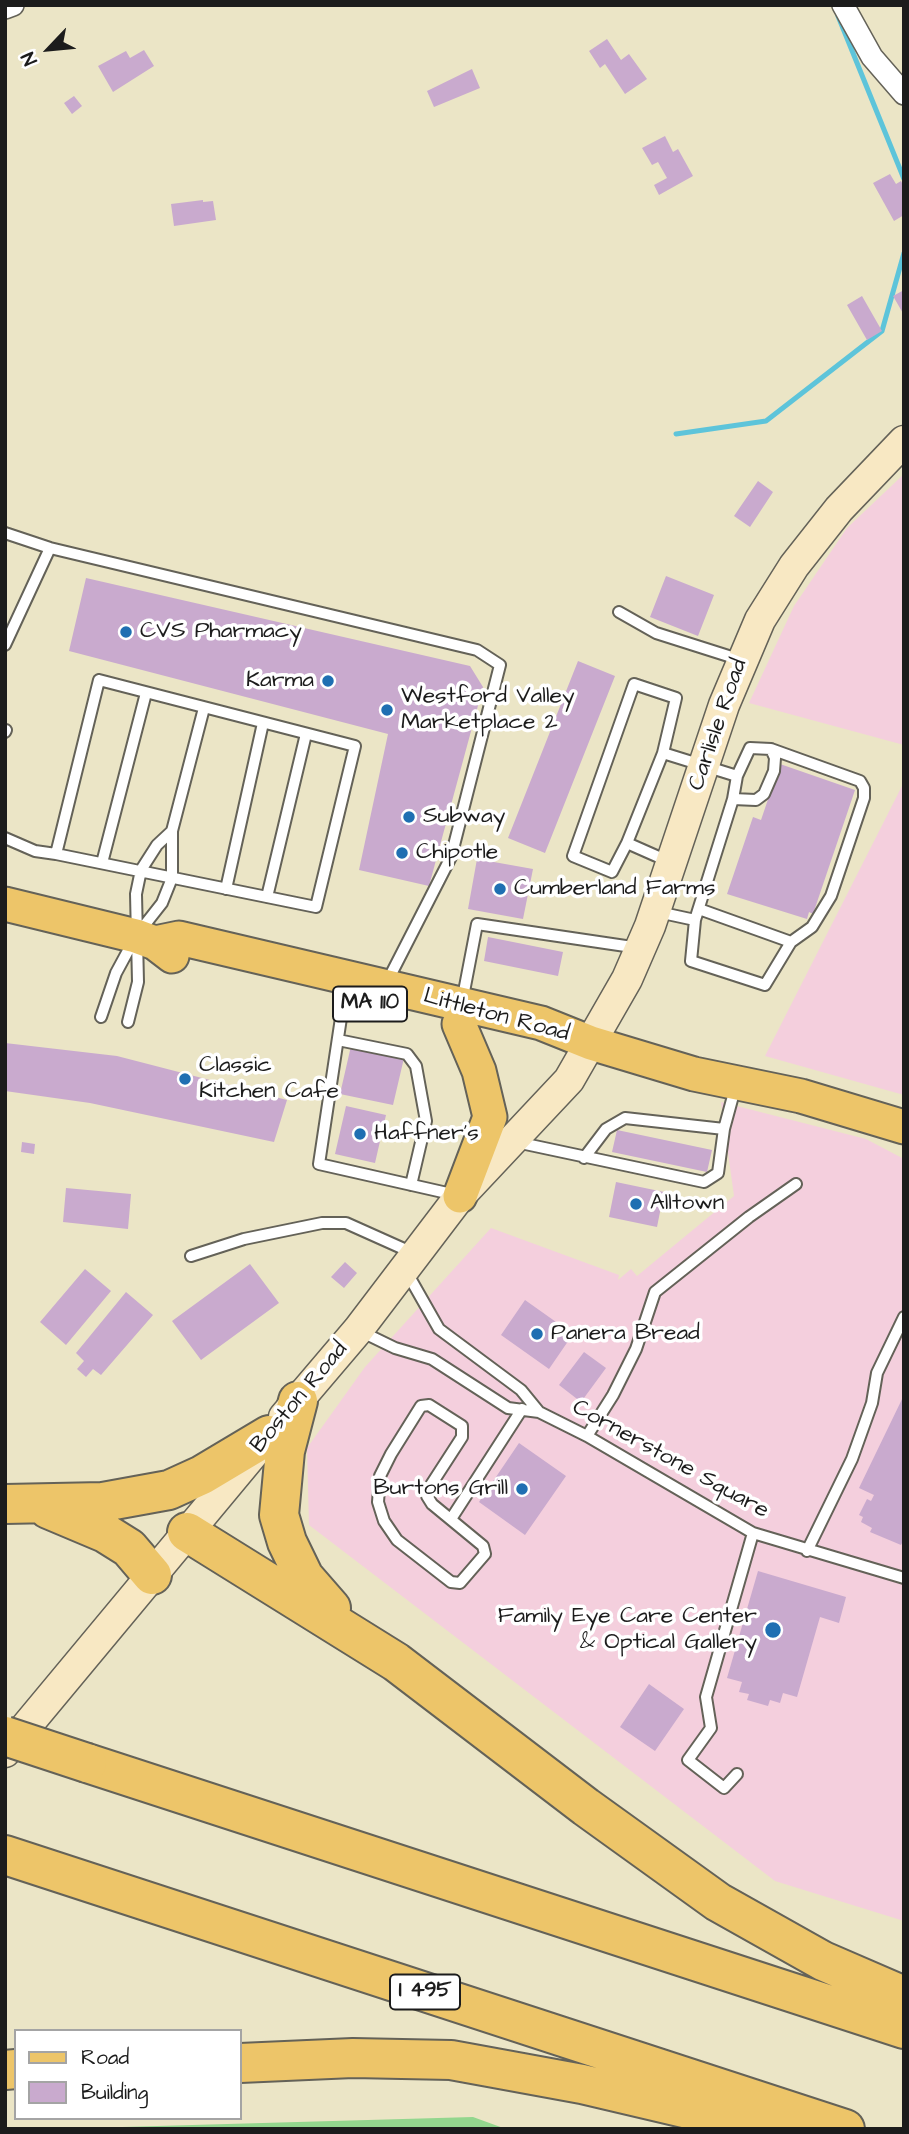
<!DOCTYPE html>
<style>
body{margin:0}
#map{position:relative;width:909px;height:2134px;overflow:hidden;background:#ebe5c6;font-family:"Architects Daughter",sans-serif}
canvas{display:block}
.frame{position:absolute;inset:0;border:7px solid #1c1c1c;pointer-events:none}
.legend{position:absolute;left:14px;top:2029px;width:228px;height:91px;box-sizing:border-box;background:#fff;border:2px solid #a4a4a4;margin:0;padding:9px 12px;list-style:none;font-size:21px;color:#1c1c1c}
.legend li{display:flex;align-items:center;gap:14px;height:35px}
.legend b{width:35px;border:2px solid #a4a4a4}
.north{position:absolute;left:14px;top:14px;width:70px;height:70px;-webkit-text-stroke:5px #fff;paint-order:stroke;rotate:244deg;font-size:19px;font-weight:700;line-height:28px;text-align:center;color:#1c1c1c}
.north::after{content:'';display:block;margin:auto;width:24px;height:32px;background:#1c1c1c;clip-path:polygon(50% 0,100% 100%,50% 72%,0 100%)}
</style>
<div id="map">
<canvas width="909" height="2134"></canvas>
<div class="frame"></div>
<ul class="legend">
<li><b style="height:9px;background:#edc569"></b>Road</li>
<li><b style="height:19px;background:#c9aace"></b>Building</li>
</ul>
<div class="north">N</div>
</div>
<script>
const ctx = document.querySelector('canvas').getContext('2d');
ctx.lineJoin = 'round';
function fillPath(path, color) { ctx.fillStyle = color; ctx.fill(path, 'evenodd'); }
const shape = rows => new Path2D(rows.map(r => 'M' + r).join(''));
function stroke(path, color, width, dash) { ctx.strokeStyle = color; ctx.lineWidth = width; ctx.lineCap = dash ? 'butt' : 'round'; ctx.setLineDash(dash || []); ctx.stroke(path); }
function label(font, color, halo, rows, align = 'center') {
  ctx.font = font + ' "Architects Daughter",sans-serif'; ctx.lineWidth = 7; ctx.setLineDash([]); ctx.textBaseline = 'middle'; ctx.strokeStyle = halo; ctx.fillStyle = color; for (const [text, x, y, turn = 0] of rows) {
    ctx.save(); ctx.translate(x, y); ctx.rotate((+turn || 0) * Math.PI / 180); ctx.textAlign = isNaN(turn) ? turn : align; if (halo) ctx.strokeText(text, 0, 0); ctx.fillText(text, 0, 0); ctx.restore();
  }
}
fillPath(shape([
 [904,474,904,745,749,703,794,606,847,528],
 [904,782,904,1095,765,1056],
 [721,1102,866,1139,904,1159,904,1921,775,1881,309,1525,307,1448,365,1367,491,1228,619,1275,618,1280,631,1269,637,1276,734,1196]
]), '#f4cfdd');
fillPath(shape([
 [473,2117,506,2129,52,2129]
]), '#93d68e');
stroke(shape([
 [838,16,904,179],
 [676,434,766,421,882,331,904,253]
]), '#5dc4da', 5);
fillPath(shape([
 [607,39,621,60,629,54,647,79,625,94,605,64,600,68,589,51],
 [144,50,154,66,113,92,98,66,126,51,130,58],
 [472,69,480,88,434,107,427,91],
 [74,96,82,106,72,114,64,103],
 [665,136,673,152,678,149,693,176,659,195,654,185,667,178,658,162,652,165,642,148],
 [890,174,896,184,901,181,904,187,904,215,894,221,873,183],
 [203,200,203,202,213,201,216,220,174,226,171,204],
 [904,290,904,315,893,296],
 [862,296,882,331,867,340,847,305],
 [758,481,773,492,750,527,734,516],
 [666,576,714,595,698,636,650,617],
 [86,578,470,666,483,687,429,886,359,870,388,734,69,651],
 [578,661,615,676,545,853,508,838],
 [780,764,855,790,813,914,809,912,807,919,727,894,753,817,761,820],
 [477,859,533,869,523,919,468,909],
 [488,937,563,952,558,976,484,961],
 [5,1043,117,1056,287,1100,274,1142,90,1103,5,1091],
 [351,1046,404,1058,393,1105,340,1094],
 [346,1106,386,1115,375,1163,335,1154],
 [617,1130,712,1150,707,1172,612,1152],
 [22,1142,35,1144,34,1154,21,1152],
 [616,1182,664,1192,657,1227,609,1217],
 [66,1188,131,1194,128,1229,63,1222],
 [345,1262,357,1273,344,1288,331,1277],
 [250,1264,279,1303,201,1360,172,1321],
 [85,1269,111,1291,66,1345,40,1322],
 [126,1292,153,1315,101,1375,93,1369,86,1377,77,1369,84,1361,76,1353],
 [525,1300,573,1334,549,1369,501,1335],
 [584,1352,606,1368,581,1402,559,1385],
 [904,1395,904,1539,901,1545,870,1532,872,1528,861,1522,863,1517,859,1515,867,1499,871,1501,874,1495,859,1488],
 [519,1443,566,1476,525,1535,479,1502],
 [758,1571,846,1597,839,1623,820,1617,797,1697,783,1693,780,1703,770,1700,768,1706,747,1700,749,1694,739,1692,742,1682,727,1678],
 [649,1684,684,1709,655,1751,620,1727]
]), '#c9aace');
const lane = shape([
 [5,533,50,548,477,650,500,665,451,857,386,984],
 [619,612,656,633,741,660],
 [5,645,50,548],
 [99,680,355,746,316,907,56,854,99,680],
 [5,732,6,730],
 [771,749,860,781,864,788,864,798,831,896,812,927,791,942],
 [733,799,756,800,764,794,774,771,775,758,771,749,750,748,737,776],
 [5,838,35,851,56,854],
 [627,843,663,753],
 [102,863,146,693],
 [226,889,263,723],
 [267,897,306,734],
 [658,912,695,920,733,799,737,776,663,753,676,698,634,684,573,856,612,872,627,843,670,862],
 [695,920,691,961,765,985,791,942,699,909],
 [344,998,319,1164,456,1195],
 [462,1002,477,924,639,948],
 [101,1017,116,973,136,936,162,903,172,878,172,831,204,708],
 [128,1022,138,982,136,894,141,870,157,845,172,831],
 [338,1040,407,1054,416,1066,426,1121,411,1185],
 [516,1142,704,1182,718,1173,724,1129,736,1085],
 [584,1158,606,1129,625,1118,724,1129],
 [191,1256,244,1239,322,1223,346,1223,413,1253],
 [406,1271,439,1329,521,1390,539,1412],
 [360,1331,395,1348,432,1359,508,1408,539,1412,587,1436,753,1533,904,1578],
 [429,1405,462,1426,462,1437,429,1488,427,1496,432,1504,483,1546,485,1554,460,1583,451,1582,397,1540,384,1521,378,1502,380,1476,391,1454,421,1406,429,1405],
 [587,1436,613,1395,636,1349,655,1292,749,1217,796,1184],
 [451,1519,522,1409],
 [807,1551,852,1459,872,1403,877,1373,904,1317],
 [737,1774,724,1788,688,1760,711,1728,706,1697,753,1533]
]);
const street = shape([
 [843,5,872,57,904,94],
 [5,8,13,5]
]);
const secondary = shape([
 [284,1417,358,1330,460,1196,569,1080,627,979,650,926,724,705,760,620,794,566,839,509,904,441],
 [5,1752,257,1449]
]);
const primary = shape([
 [5,904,136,936,155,943,172,956],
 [155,943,179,938,541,1023,591,1043,694,1074,801,1096,904,1127],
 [459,1024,479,1071,490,1117,460,1196]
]);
const highway = shape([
 [298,1401,285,1451,279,1515,287,1542,304,1577,331,1608],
 [5,1504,103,1502,169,1490,202,1475,269,1435],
 [48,1509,105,1533,129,1548,152,1575],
 [187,1532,396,1662,586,1807,718,1902,823,1961,904,1996],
 [87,1763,904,2029],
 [5,1855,845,2129],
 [240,2063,353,2058,451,2060,582,2084,773,2129],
 [5,2070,16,2069]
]);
stroke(lane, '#646258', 14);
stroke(street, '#646258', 24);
stroke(secondary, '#646258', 33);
stroke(primary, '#646258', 37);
stroke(highway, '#646258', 42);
stroke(lane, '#fff', 10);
stroke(street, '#fff', 21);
stroke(secondary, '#f8e8c3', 30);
stroke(primary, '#edc569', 33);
stroke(highway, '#edc569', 38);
const highwayBridge = shape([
 [5,1736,87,1763]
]);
stroke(highwayBridge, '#646258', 42, []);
stroke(highwayBridge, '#edc569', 38);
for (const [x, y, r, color] of [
 [126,632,7,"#1f6fb2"],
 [328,681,7,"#1f6fb2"],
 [387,710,7,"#1f6fb2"],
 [409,817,7,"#1f6fb2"],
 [402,853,7,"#1f6fb2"],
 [500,889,7,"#1f6fb2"],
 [185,1079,7,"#1f6fb2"],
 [360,1134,7,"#1f6fb2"],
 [636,1204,7,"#1f6fb2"],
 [537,1334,7,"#1f6fb2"],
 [522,1489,7,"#1f6fb2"],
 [773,1630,9,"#1f6fb2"]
]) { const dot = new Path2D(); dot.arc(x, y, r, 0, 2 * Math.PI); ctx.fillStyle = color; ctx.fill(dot); stroke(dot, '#fff', 2.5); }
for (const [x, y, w] of [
 [370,1004,74],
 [425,1992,70]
]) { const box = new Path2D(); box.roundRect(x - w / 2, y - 17.5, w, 35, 5); ctx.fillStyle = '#fff'; ctx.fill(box); stroke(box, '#1c1c1c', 2); }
label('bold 21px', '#1c1c1c', null, [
 ["MA 110",370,1004],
 ["I 495",425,1992]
]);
label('23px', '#1c1c1c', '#fff', [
 ["CVS Pharmacy",140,632],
 ["Karma",314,681,"right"],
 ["Westford Valley",401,697],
 ["Marketplace 2",401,723],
 ["Subway",423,817],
 ["Chipotle",416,853],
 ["Cumberland Farms",514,889],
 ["Classic",199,1066],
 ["Kitchen Cafe",199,1092],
 ["Haffner's",374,1134],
 ["Alltown",650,1204],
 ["Panera Bread",551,1334],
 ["Burtons Grill",508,1489,"right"],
 ["Family Eye Care Center",757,1617,"right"],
 ["& Optical Gallery",757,1643,"right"]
], 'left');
label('23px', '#1c1c1c', '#fff', [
 ["Carlisle Road",719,725,-71],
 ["Littleton Road",496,1016,15],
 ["Boston Road",300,1398,-50],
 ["Cornerstone Square",670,1460,29]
]);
</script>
